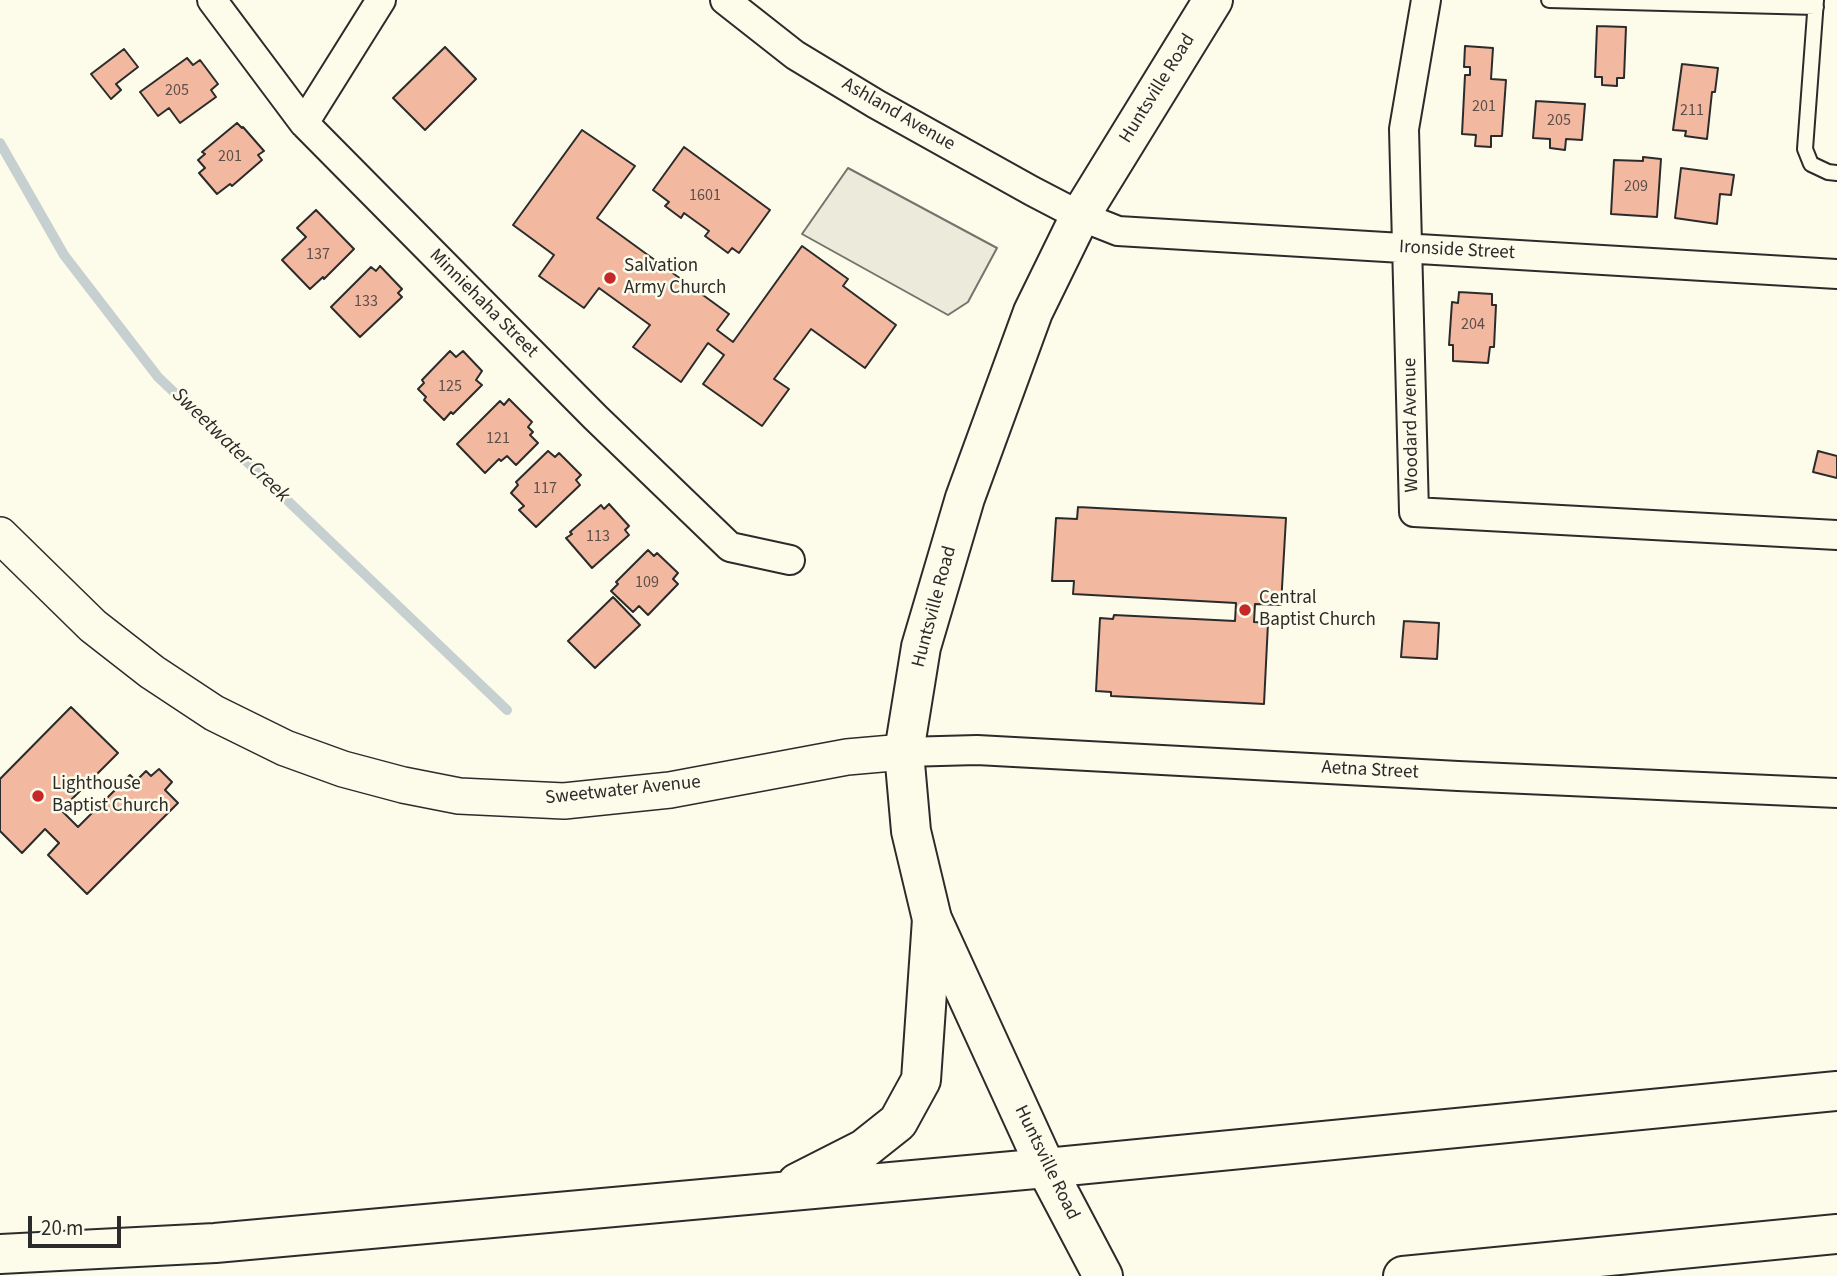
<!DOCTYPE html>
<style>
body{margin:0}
#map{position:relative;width:1837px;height:1276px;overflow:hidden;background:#fdfbea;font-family:"Source Sans 3",sans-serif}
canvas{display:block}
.scale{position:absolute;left:28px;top:1216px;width:93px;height:32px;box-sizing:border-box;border:4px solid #2b2b2b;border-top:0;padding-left:9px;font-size:21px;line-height:24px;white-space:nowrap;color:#2b2b2b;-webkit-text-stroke:5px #fdfbea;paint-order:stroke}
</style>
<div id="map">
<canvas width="1837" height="1276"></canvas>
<div class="scale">20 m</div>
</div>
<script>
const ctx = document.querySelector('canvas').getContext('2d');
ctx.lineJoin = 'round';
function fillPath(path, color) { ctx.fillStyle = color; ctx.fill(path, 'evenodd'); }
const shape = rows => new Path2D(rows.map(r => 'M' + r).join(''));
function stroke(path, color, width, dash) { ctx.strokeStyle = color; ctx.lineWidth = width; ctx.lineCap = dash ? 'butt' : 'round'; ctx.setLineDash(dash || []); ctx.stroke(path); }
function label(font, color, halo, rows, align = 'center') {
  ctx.font = font + ' "Source Sans 3",sans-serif'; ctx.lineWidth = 5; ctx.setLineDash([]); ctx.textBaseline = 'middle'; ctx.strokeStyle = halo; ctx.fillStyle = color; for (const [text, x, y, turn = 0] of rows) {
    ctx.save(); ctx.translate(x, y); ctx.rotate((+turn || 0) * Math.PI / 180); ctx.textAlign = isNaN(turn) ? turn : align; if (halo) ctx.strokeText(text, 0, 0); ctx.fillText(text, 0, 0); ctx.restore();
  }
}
const parking = shape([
 [848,168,997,248,968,302,948,315,802,234,848,168]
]);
fillPath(parking, '#eceadb');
stroke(parking, '#74746e', 2);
stroke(shape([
 [0,143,64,255,158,377,507,710]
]), '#c7d0d0', 10);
const building = shape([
 [1597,26,1626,27,1624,78,1617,78,1617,86,1602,85,1602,77,1595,77,1597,26],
 [1465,46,1493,48,1491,79,1506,80,1502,136,1491,136,1491,147,1475,146,1476,135,1462,134,1465,75,1470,75,1470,67,1464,67,1465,46],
 [445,47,476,79,425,130,393,98,445,47],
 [124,49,138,67,116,84,121,90,111,99,91,74,124,49],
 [187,58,193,65,200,60,218,84,211,90,216,97,180,123,169,108,158,116,140,92,187,58],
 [1682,64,1718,68,1715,92,1712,92,1707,139,1685,136,1686,131,1673,130,1682,64],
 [1536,101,1585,104,1582,140,1566,139,1565,150,1550,148,1550,139,1533,138,1536,101],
 [237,123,242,128,243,127,264,151,258,155,262,160,232,186,230,184,217,194,199,173,205,168,198,160,205,154,202,152,237,123],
 [582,130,635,166,597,218,729,314,717,330,733,342,802,246,848,279,843,286,896,325,865,368,811,329,774,379,789,389,762,426,703,384,724,355,708,343,681,382,633,347,650,325,599,288,584,308,539,276,554,255,513,225,582,130],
 [684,147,770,210,739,253,732,248,728,253,705,236,709,231,684,213,681,218,665,206,669,202,653,190,684,147],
 [1643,157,1661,159,1657,217,1611,214,1614,160,1643,161,1643,157],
 [1681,168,1734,175,1731,195,1720,194,1717,224,1675,218,1681,168],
 [316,210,354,249,324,279,323,277,310,289,282,260,306,237,297,228,316,210],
 [380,266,402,289,398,293,402,297,360,337,331,307,371,267,376,271,380,266],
 [1459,292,1492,294,1492,305,1496,305,1494,347,1490,347,1488,363,1453,361,1453,345,1449,345,1452,302,1458,303,1459,292],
 [450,351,456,357,463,351,482,371,476,380,482,385,453,414,451,412,444,420,424,400,426,397,418,389,424,383,422,380,450,351],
 [509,399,532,422,528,427,533,432,530,435,538,443,516,465,507,456,501,461,499,459,485,473,457,444,500,401,504,405,509,399],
 [548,451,555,457,559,453,581,475,576,480,580,485,536,527,519,510,524,506,511,493,518,485,516,482,548,451],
 [1818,451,1837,456,1837,478,1813,472,1818,451],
 [609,504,629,526,625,530,629,535,592,568,566,538,572,534,570,532,601,505,604,509,609,504],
 [1078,507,1286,518,1281,605,1255,604,1254,622,1268,623,1264,704,1111,696,1111,692,1096,691,1100,618,1113,619,1114,615,1235,621,1236,603,1073,594,1074,581,1052,581,1056,518,1077,519,1078,507],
 [648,550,654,556,657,553,678,573,673,579,678,584,648,615,639,606,633,612,611,591,618,584,616,582,648,550],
 [613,597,640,625,595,668,568,641,613,597],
 [1404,621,1439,623,1437,659,1401,657,1404,621],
 [71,707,118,753,61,810,78,827,130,775,136,781,146,771,151,776,159,769,172,782,165,790,178,803,87,894,48,855,59,843,45,829,22,853,0,831,0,779,71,707]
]);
fillPath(building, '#f2b8a0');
stroke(building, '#2b2b2b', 2);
const service = shape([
 [1549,0,1816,7],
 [1816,0,1805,149,1811,164,1828,172,1837,173]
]);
const minor = shape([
 [212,0,304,123,595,417,730,547,790,560],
 [725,0,795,55,876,104,1032,191,1080,216,1118,231,1837,274],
 [1426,0,1404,129,1414,512,1837,535],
 [304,123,381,0],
 [904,752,977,750,1458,776,1837,793]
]);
const tertiary = shape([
 [0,535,93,626,152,672,214,713,285,748,343,769,403,785,459,796,564,801,670,790,847,757,904,752]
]);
const secondary = shape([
 [1103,1276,1046,1168,932,919,911,831,904,752,921,647,965,498,1033,312,1080,216,1213,0]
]);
const trunk = shape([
 [797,1183,864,1149,898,1122,921,1080,932,919],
 [0,1254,215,1243,1046,1168,1837,1091],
 [1403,1276,1837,1234]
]);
stroke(service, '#2b2b2b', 18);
stroke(minor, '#2b2b2b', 32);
stroke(tertiary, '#2b2b2b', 38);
stroke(secondary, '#2b2b2b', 42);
stroke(trunk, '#2b2b2b', 42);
stroke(service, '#fdfbea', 14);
stroke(minor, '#fdfbea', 28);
stroke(tertiary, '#fdfbea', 35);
stroke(secondary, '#fdfbea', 38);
stroke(trunk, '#fdfbea', 38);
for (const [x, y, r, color] of [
 [610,278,7,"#c62828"],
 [1245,610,7,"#c62828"],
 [38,796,7,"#c62828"]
]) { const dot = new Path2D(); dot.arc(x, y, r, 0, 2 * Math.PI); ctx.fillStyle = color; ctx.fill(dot); stroke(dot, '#fdfbea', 2.5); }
label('16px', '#5d4e48', null, [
 ["205",177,91],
 ["201",1484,107],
 ["211",1692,111],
 ["205",1559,121],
 ["201",230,157],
 ["209",1636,187],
 ["1601",705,196],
 ["137",318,255],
 ["133",366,302],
 ["204",1473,325],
 ["125",450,387],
 ["121",498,439],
 ["117",545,489],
 ["113",598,537],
 ["109",647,583]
]);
label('19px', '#2b2b2b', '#fdfbea', [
 ["Huntsville Road",1158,89,-58],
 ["Ashland Avenue",898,115,30],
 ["Ironside Street",1457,251,3],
 ["Minniehaha Street",483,304,45],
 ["Woodard Avenue",1412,425,-91],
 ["Huntsville Road",935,607,-75],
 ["Aetna Street",1370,771,3],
 ["Sweetwater Avenue",623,791,-6],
 ["Huntsville Road",1046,1163,64]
]);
label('19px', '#2b2b2b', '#fdfbea', [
 ["Salvation",624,267],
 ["Army Church",624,289],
 ["Central",1259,599],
 ["Baptist Church",1259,621],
 ["Lighthouse",52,785],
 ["Baptist Church",52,807]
], 'left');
label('italic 21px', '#2b2b2b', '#fdfbea', [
 ["Sweetwater Creek",230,446,44]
]);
</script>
